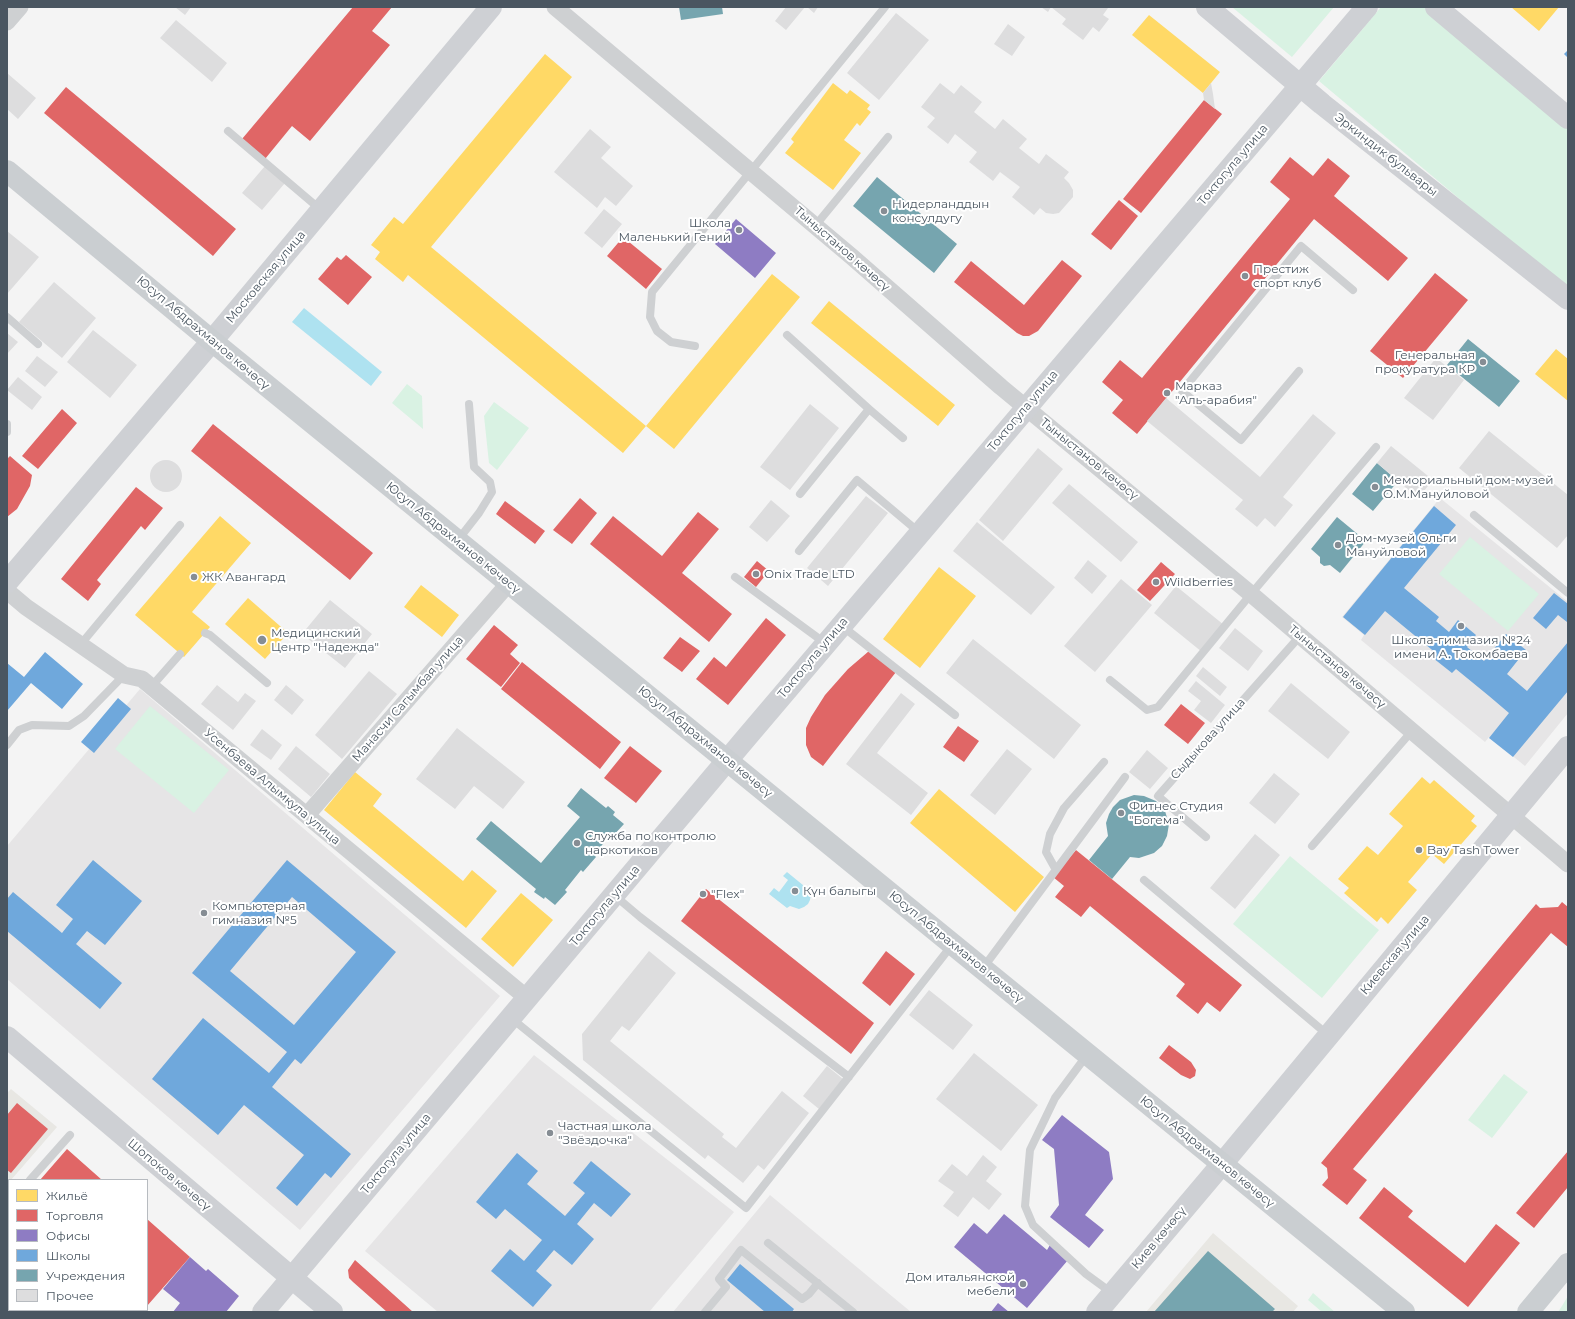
<!DOCTYPE html>
<meta charset="utf-8">
<style>
body{margin:0}
#map{position:relative;width:1575px;height:1319px;overflow:hidden;background:#f4f4f4;font-family:Montserrat,sans-serif}
canvas{display:block}
.frame{position:absolute;inset:0;border:8px solid #4a5661;pointer-events:none}
.legend{position:absolute;left:8px;top:1179px;width:140px;height:132px;box-sizing:border-box;background:#fff;border:1px solid #b7bbc0;margin:0;padding:5px 7px;list-style:none;font-size:12px;color:#4a5661}
.legend li{display:flex;align-items:center;gap:8px;height:20px}
.legend b{width:20px;border:1px solid #b7bbc0}
</style>
<div id="map">
<canvas width="1575" height="1319"></canvas>
<div class="frame"></div>
<ul class="legend">
<li><b style="height:11px;background:#ffd966"></b>Жильё</li>
<li><b style="height:11px;background:#e06666"></b>Торговля</li>
<li><b style="height:11px;background:#8e7cc3"></b>Офисы</li>
<li><b style="height:11px;background:#6fa8dc"></b>Школы</li>
<li><b style="height:11px;background:#76a5af"></b>Учреждения</li>
<li><b style="height:11px;background:#ddddde"></b>Прочее</li>
</ul>
</div>
<script>
const ctx = document.querySelector('canvas').getContext('2d');
ctx.lineJoin = 'round';
function fillPath(path, color) { ctx.fillStyle = color; ctx.fill(path, 'evenodd'); }
const shape = rows => new Path2D(rows.map(r => 'M' + r).join(''));
function stroke(path, color, width, dash) { ctx.strokeStyle = color; ctx.lineWidth = width; ctx.lineCap = dash ? 'butt' : 'round'; ctx.setLineDash(dash || []); ctx.stroke(path); }
function label(font, color, halo, rows, align = 'center') {
  ctx.font = font + ' Montserrat,sans-serif'; ctx.lineWidth = 4; ctx.setLineDash([]); ctx.textBaseline = 'middle'; ctx.strokeStyle = halo; ctx.fillStyle = color; for (const [text, x, y, turn = 0] of rows) {
    ctx.save(); ctx.translate(x, y); ctx.rotate((+turn || 0) * Math.PI / 180); ctx.textAlign = isNaN(turn) ? turn : align; if (halo) ctx.strokeText(text, 0, 0); ctx.fillText(text, 0, 0); ctx.restore();
  }
}
fillPath(shape([
 [11,1089,57,1127,11,1180,9,1180,7,1185,7,1093],
 [1213,1233,1298,1306,1293,1312,1146,1312],
 [7,1273,9,1274,9,1310,48,1310,51,1312,7,1312]
]), '#e8e7e3');
fillPath(shape([
 [1440,498,1568,602,1568,713,1525,766,1489,737,1485,742,1361,640,1364,635,1342,617],
 [140,689,500,996,300,1230,7,979,7,846],
 [534,1055,734,1212,649,1312,438,1312,365,1251],
 [770,1195,911,1312,673,1312]
]), '#e6e5e6');
fillPath(shape([
 [1232,7,1334,7,1292,57],
 [1381,7,1424,7,1568,128,1568,290,1319,81],
 [407,384,422,396,423,429,392,403],
 [494,402,529,428,497,470,489,463,484,416],
 [1470,537,1539,594,1508,631,1439,574],
 [150,706,229,770,194,813,115,749],
 [1290,856,1379,930,1322,998,1233,924],
 [1504,1074,1528,1092,1492,1138,1468,1120],
 [1313,1293,1335,1312,1322,1312,1308,1300],
 [1568,1296,1568,1312,1558,1312,1562,1306]
]), '#d9f2e3');
fillPath(shape([
 [304,308,382,372,371,386,292,322],
 [787,872,809,890,811,894,810,900,808,904,804,907,799,909,790,906,787,908,769,894,774,888,779,892,788,880,783,876]
]), '#aee2f0');
fillPath(shape([
 [1511,7,1559,7,1539,31],
 [1149,15,1220,72,1203,93,1132,35],
 [545,54,572,77,431,247,646,426,623,453,408,275,403,282,375,259,380,252,371,245,394,217,403,224],
 [833,83,847,94,850,90,870,105,867,109,871,112,860,126,857,123,844,140,861,153,833,190,785,153,794,142,791,139],
 [772,274,800,297,674,449,646,426],
 [829,301,955,405,938,426,811,323],
 [1556,349,1568,359,1568,401,1535,374],
 [220,516,251,543,192,612,210,627,184,657,135,615],
 [939,567,976,596,920,668,883,639],
 [421,585,459,615,442,637,404,607],
 [248,598,288,633,265,659,225,624],
 [355,772,382,794,373,806,463,881,472,870,497,891,466,928,324,810],
 [1422,777,1430,784,1434,780,1475,816,1471,821,1477,826,1444,864,1432,854,1408,882,1417,890,1388,924,1381,917,1377,922,1344,893,1349,888,1338,879,1367,846,1378,855,1403,826,1389,814],
 [939,789,1044,877,1015,912,910,823],
 [521,893,553,920,513,967,481,939]
]), '#ffd966');
fillPath(shape([
 [353,7,392,7,372,31,390,45,310,141,292,126,265,159,242,139],
 [66,87,236,229,213,256,44,113],
 [1204,100,1222,114,1141,213,1123,199],
 [1290,157,1313,176,1328,158,1350,176,1334,196,1408,258,1388,281,1314,219,1137,434,1112,413,1123,400,1102,382,1120,360,1142,378,1290,199,1270,182],
 [1119,200,1138,216,1111,250,1091,234],
 [623,237,662,269,646,289,607,256],
 [346,255,372,277,348,305,318,279,337,257,341,260],
 [1062,260,1082,276,1038,331,1029,336,1023,336,1017,333,954,282,971,261,1024,305],
 [1435,273,1468,300,1403,378,1370,351],
 [62,409,77,423,38,469,22,456],
 [213,424,373,553,350,580,191,451],
 [10,456,32,475,30,486,17,509,7,517,7,459],
 [136,487,163,508,145,530,141,526,97,580,101,584,88,601,61,579],
 [580,498,597,513,572,544,553,530],
 [505,501,545,531,535,544,496,514],
 [698,512,719,529,682,573,732,614,709,642,590,544,613,516,662,556],
 [757,561,769,571,756,587,744,577],
 [1161,562,1175,574,1150,601,1137,590],
 [766,618,786,635,728,705,696,679,714,657,726,667],
 [494,625,518,645,510,654,520,663,501,687,466,659],
 [680,637,700,651,682,672,663,658],
 [869,651,896,672,823,766,811,757,806,745,806,728,811,717,825,695,848,669],
 [522,662,621,742,600,769,501,689],
 [1181,704,1205,723,1188,744,1164,725],
 [958,726,979,741,964,762,943,747],
 [630,746,662,771,636,803,604,778],
 [1076,850,1242,985,1220,1012,1207,1002,1198,1014,1176,996,1185,984,1090,906,1081,917,1055,897,1064,886,1053,877],
 [706,889,874,1023,851,1054,681,921],
 [1562,902,1568,907,1568,947,1551,933,1353,1169,1367,1180,1347,1205,1322,1185,1328,1178,1327,1168,1321,1163,1536,904,1540,908,1558,907],
 [886,951,915,974,890,1006,862,983],
 [1169,1045,1191,1062,1196,1070,1195,1076,1190,1079,1181,1075,1159,1058],
 [17,1103,48,1129,11,1173,7,1170,7,1115],
 [67,1149,102,1180,40,1180],
 [1568,1151,1568,1187,1534,1228,1516,1213],
 [1384,1187,1413,1211,1408,1217,1465,1263,1496,1224,1520,1243,1468,1307,1359,1218],
 [9,1217,9,1242,7,1240,7,1219],
 [147,1219,190,1257,147,1306],
 [355,1260,413,1312,387,1312,353,1282,349,1278,348,1270],
 [89,1310,144,1310,142,1312,91,1312]
]), '#e06666');
fillPath(shape([
 [736,219,776,253,755,278,715,244],
 [1062,1115,1109,1152,1113,1179,1085,1215,1104,1230,1089,1248,1050,1217,1059,1205,1054,1149,1042,1140],
 [1004,1214,1047,1250,1050,1245,1068,1260,1027,1308,954,1247,974,1223,987,1234],
 [190,1257,206,1271,208,1269,239,1296,226,1312,173,1312,180,1303,163,1289],
 [998,1303,1009,1312,991,1312]
]), '#8e7cc3');
fillPath(shape([
 [1568,50,1568,58,1564,54],
 [1434,506,1456,525,1404,588,1439,617,1436,621,1449,632,1458,620,1476,635,1467,647,1484,661,1506,634,1526,650,1507,674,1527,691,1568,642,1568,691,1513,757,1489,738,1509,713,1489,696,1456,669,1452,673,1433,658,1437,654,1385,611,1365,635,1343,617],
 [1554,593,1568,604,1568,621,1567,622,1558,615,1546,629,1533,618],
 [45,652,83,684,62,709,31,683,7,711,7,663,24,677],
 [118,698,131,709,94,753,81,742],
 [93,860,142,901,105,945,87,931,76,944,122,983,100,1009,7,931,7,899,13,892,62,933,73,919,56,905],
 [287,860,396,952,301,1064,295,1059,272,1087,351,1154,331,1178,325,1173,297,1206,276,1188,304,1155,244,1105,218,1135,152,1079,203,1018,269,1073,287,1052,192,973],
 [292,897,356,952,294,1025,230,971],
 [517,1153,538,1171,527,1184,565,1216,585,1193,573,1183,591,1161,631,1194,611,1217,594,1203,577,1224,594,1239,572,1265,554,1250,536,1271,552,1285,533,1307,491,1271,510,1249,524,1261,542,1240,505,1209,496,1219,476,1202],
 [740,1264,794,1309,792,1312,765,1312,727,1280]
]), '#6fa8dc');
fillPath(shape([
 [679,7,722,7,723,14,681,20],
 [877,177,957,244,934,273,853,206],
 [1468,339,1520,381,1499,407,1447,365],
 [1377,463,1398,481,1373,511,1352,494],
 [1337,517,1366,541,1340,573,1330,565,1324,566,1320,563,1320,557,1311,549],
 [581,788,606,808,608,806,615,812,613,815,624,824,612,837,610,835,594,855,596,857,583,872,581,870,565,890,567,892,555,905,545,897,544,899,534,892,536,889,476,839,491,821,541,863,580,817,567,806],
 [1134,795,1144,796,1156,801,1165,811,1169,824,1167,836,1162,846,1154,853,1139,858,1130,857,1112,879,1089,860,1108,836,1106,823,1109,814,1113,807,1120,800],
 [1208,1251,1275,1309,1272,1312,1154,1312]
]), '#76a5af');
fillPath(shape([
 [175,7,191,7,185,15],
 [786,7,805,7,786,30,775,21],
 [807,7,818,7,814,13],
 [1041,7,1051,7,1048,12],
 [1051,7,1107,7,1108,8,1103,15,1109,19,1099,32,1093,27,1083,40,1062,24,1066,19],
 [896,13,929,40,879,100,847,73],
 [176,20,227,63,212,82,160,38],
 [1008,24,1025,37,1012,56,994,44],
 [7,73,36,98,18,119,7,109],
 [940,83,954,94,961,85,982,102,974,112,995,129,1003,119,1027,139,1019,148,1039,164,1046,154,1069,172,1064,178,1069,183,1073,190,1073,197,1059,213,1053,214,1046,213,1040,208,1034,215,1012,197,1020,187,1000,172,993,181,969,162,977,152,955,134,948,144,927,127,935,118,921,107],
 [1211,83,1213,94,1215,109,1204,100,1203,93],
 [590,129,611,147,601,158,633,186,616,206,605,197,597,208,554,172],
 [265,166,285,183,262,210,242,193],
 [604,209,622,224,602,248,584,233],
 [7,231,39,257,7,294],
 [54,282,96,318,62,358,19,322],
 [93,330,137,365,110,398,67,362],
 [7,333,18,342,7,354],
 [37,356,58,372,45,387,25,371],
 [1436,358,1464,380,1433,420,1404,398],
 [18,377,42,397,32,410,7,390],
 [1166,398,1260,477,1313,414,1336,433,1283,497,1293,505,1275,527,1265,518,1257,527,1235,509,1243,500,1147,421],
 [810,404,839,428,790,490,760,467],
 [1489,431,1568,495,1568,535,1557,548,1459,468],
 [1391,446,1433,480,1418,498,1377,463],
 [1038,448,1063,469,1003,541,979,520],
 '150 476a16 16 0 1 1 32 0a16 16 0 1 1-32 0Z',
 [1069,484,1138,542,1121,562,1052,503],
 [866,496,888,513,828,586,807,568],
 [771,500,790,516,767,542,749,527],
 [977,522,1055,587,1031,615,953,551],
 [1088,560,1107,576,1092,594,1074,578],
 [1121,579,1152,605,1095,672,1064,646],
 [1176,586,1224,625,1202,652,1154,613],
 [330,600,372,634,345,668,302,634],
 [1235,628,1263,651,1248,671,1219,648],
 [973,639,1081,725,1054,759,946,673],
 [1203,667,1227,687,1220,696,1196,676],
 [369,671,397,694,342,759,315,735],
 [1196,681,1225,705,1211,723,1194,710,1201,701,1188,691],
 [1291,683,1350,732,1328,759,1268,711],
 [217,685,238,702,245,693,256,701,233,730,201,704],
 [286,685,304,700,292,715,274,700],
 [901,693,915,704,877,753,928,793,911,815,846,764],
 [457,728,525,782,503,809,474,786,455,809,416,779],
 [262,729,282,745,271,760,250,745],
 [296,746,330,774,311,797,278,769],
 [1007,749,1032,769,995,815,970,795],
 [1147,750,1168,768,1150,789,1129,772],
 [1274,773,1300,794,1275,824,1249,803],
 [1255,834,1280,855,1235,909,1210,888],
 [649,951,676,973,629,1031,622,1026,610,1041,724,1134,722,1137,736,1148,782,1091,809,1113,764,1170,758,1165,743,1183,708,1155,705,1159,583,1060,582,1034],
 [929,990,973,1025,953,1050,909,1015],
 [974,1053,1038,1105,1001,1151,936,1099],
 [827,1066,843,1079,819,1109,803,1096],
 [983,1155,997,1167,986,1181,1002,1194,989,1210,973,1197,958,1217,943,1206,954,1192,938,1181,952,1164,967,1176]
]), '#ddddde');
stroke(shape([
 [228,131,321,210],
 [815,226,888,137],
 [7,317,38,344],
 [787,335,869,409,800,494],
 [695,346,671,342,657,331,650,317,652,292,885,7],
 [1299,371,1241,440,1182,391,1301,246,1353,290],
 [869,409,903,438],
 [7,424,7,432],
 [1474,515,1568,593],
 [458,540,479,513,492,492,490,482,474,467,469,404],
 [799,551,857,480,920,533],
 [735,577,825,643],
 [842,626,955,715],
 [205,633,210,635,267,683],
 [81,644,180,525],
 [1110,680,1147,710,1158,707,1251,594,1376,447],
 [151,687,180,654],
 [7,745,19,730,32,725,69,726,84,716,124,675],
 [1206,837,1158,796,1300,636],
 [1312,846,1412,731],
 [1056,870,1046,852,1050,834,1064,808,1104,762],
 [1144,880,1328,1035],
 [614,895,640,917,849,1077],
 [983,968,1125,777],
 [511,1018,746,1208,952,945],
 [1087,1055,1055,1098,1030,1150,1025,1206,1033,1225,1086,1274,1112,1293],
 [30,1180,70,1135],
 [7,1206,9,1203],
 [768,1243,853,1312],
 [7,1261,9,1263],
 [62,1310,64,1312],
 [705,1312,726,1287,719,1279,741,1250,802,1299,809,1294,818,1283]
]), '#ced0d2', 8);
stroke(shape([
 [555,7,851,256,1001,387,1251,594,1568,864],
 [7,22,20,7],
 [7,591,26,607,124,675,142,679,527,998],
 [307,815,509,583]
]), '#ced0d2', 17);
stroke(shape([
 [1207,7,1322,104,1568,299],
 [1436,7,1568,118],
 [7,582,212,341,491,7],
 [7,1037,332,1312],
 [263,1312,746,738,1367,7],
 [1097,1312,1222,1164,1568,747]
]), '#ced0d4', 22);
stroke(shape([
 [7,171,212,341,1404,1312],
 [1528,1312,1568,1264]
]), '#caced1', 22);
for (const [x, y, r, color] of [
 [884,211,4,"#868d94"],
 [739,230,4,"#868d94"],
 [1245,276,4,"#868d94"],
 [1483,362,4,"#868d94"],
 [1167,393,4,"#868d94"],
 [1375,487,4,"#868d94"],
 [1338,545,4,"#868d94"],
 [756,574,4,"#868d94"],
 [194,577,4,"#868d94"],
 [1156,582,4,"#868d94"],
 [1461,626,4,"#868d94"],
 [262,640,5,"#868d94"],
 [1121,813,4,"#868d94"],
 [577,843,4,"#868d94"],
 [1419,850,4,"#868d94"],
 [795,891,4,"#868d94"],
 [703,894,4,"#868d94"],
 [204,913,4,"#868d94"],
 [550,1133,4,"#868d94"],
 [1023,1284,4,"#868d94"]
]) { const dot = new Path2D(); dot.arc(x, y, r, 0, 2 * Math.PI); ctx.fillStyle = color; ctx.fill(dot); stroke(dot, '#fff', 1.5); }
label('12px', '#4a5661', '#fff', [
 ["Эркиндик бульвары",1386,155,38],
 ["Токтогула улица",1233,165,-50],
 ["Тыныстанов көчөсү",842,249,41],
 ["Московская улица",266,277,-50],
 ["Юсуп Абдрахманов көчөсү",203,333,40],
 ["Токтогула улица",1023,411,-50],
 ["Тыныстанов көчөсү",1089,459,39],
 ["Юсуп Абдрахманов көчөсү",453,538,39],
 ["Токтогула улица",813,658,-50],
 ["Тыныстанов көчөсү",1337,667,40],
 ["Манасчи Сагымбая улица",408,699,-49],
 ["Сыдыкова улица",1208,739,-48],
 ["Юсуп Абдрахманов көчөсү",705,742,39],
 ["Усенбаева Алымкула улица",272,787,40],
 ["Токтогула улица",605,906,-50],
 ["Юсуп Абдрахманов көчөсү",956,947,39],
 ["Киевская улица",1395,955,-50],
 ["Юсуп Абдрахманов көчөсү",1207,1152,39],
 ["Токтогула улица",396,1154,-50],
 ["Шопоков көчөсү",169,1175,40],
 ["Киев көчөсү",1159,1238,-50]
]);
label('12px', '#4a5661', '#fff', [
 ["Нидерланддын",892,204],
 ["консулдугу",892,218],
 ["Школа",731,223,"right"],
 ["Маленький Гений",731,237,"right"],
 ["Престиж",1253,269],
 ["спорт клуб",1253,283],
 ["Генеральная",1475,355,"right"],
 ["прокуратура КР",1475,369,"right"],
 ["Марказ",1175,386],
 ["\"Аль-арабия\"",1175,400],
 ["Мемориальный дом-музей",1383,480],
 ["О.М.Мануйловой",1383,494],
 ["Дом-музей Ольги",1346,538],
 ["Мануйловой",1346,552],
 ["Onix Trade LTD",764,574],
 ["ЖК Авангард",202,577],
 ["Wildberries",1164,582],
 ["Медицинский",271,633],
 ["Центр \"Надежда\"",271,647],
 ["Школа-гимназия №24",1461,640,"center"],
 ["имени А. Токомбаева",1461,654,"center"],
 ["Фитнес Студия",1129,806],
 ["\"Богема\"",1129,820],
 ["Служба по контролю",585,836],
 ["наркотиков",585,850],
 ["Bay Tash Tower",1427,850],
 ["Күн балыгы",803,891],
 ["\"Flex\"",711,894],
 ["Компьютерная",212,906],
 ["гимназия №5",212,920],
 ["Частная школа",558,1126],
 ["\"Звёздочка\"",558,1140],
 ["Дом итальянской",1015,1277,"right"],
 ["мебели",1015,1291,"right"]
], 'left');
</script>
